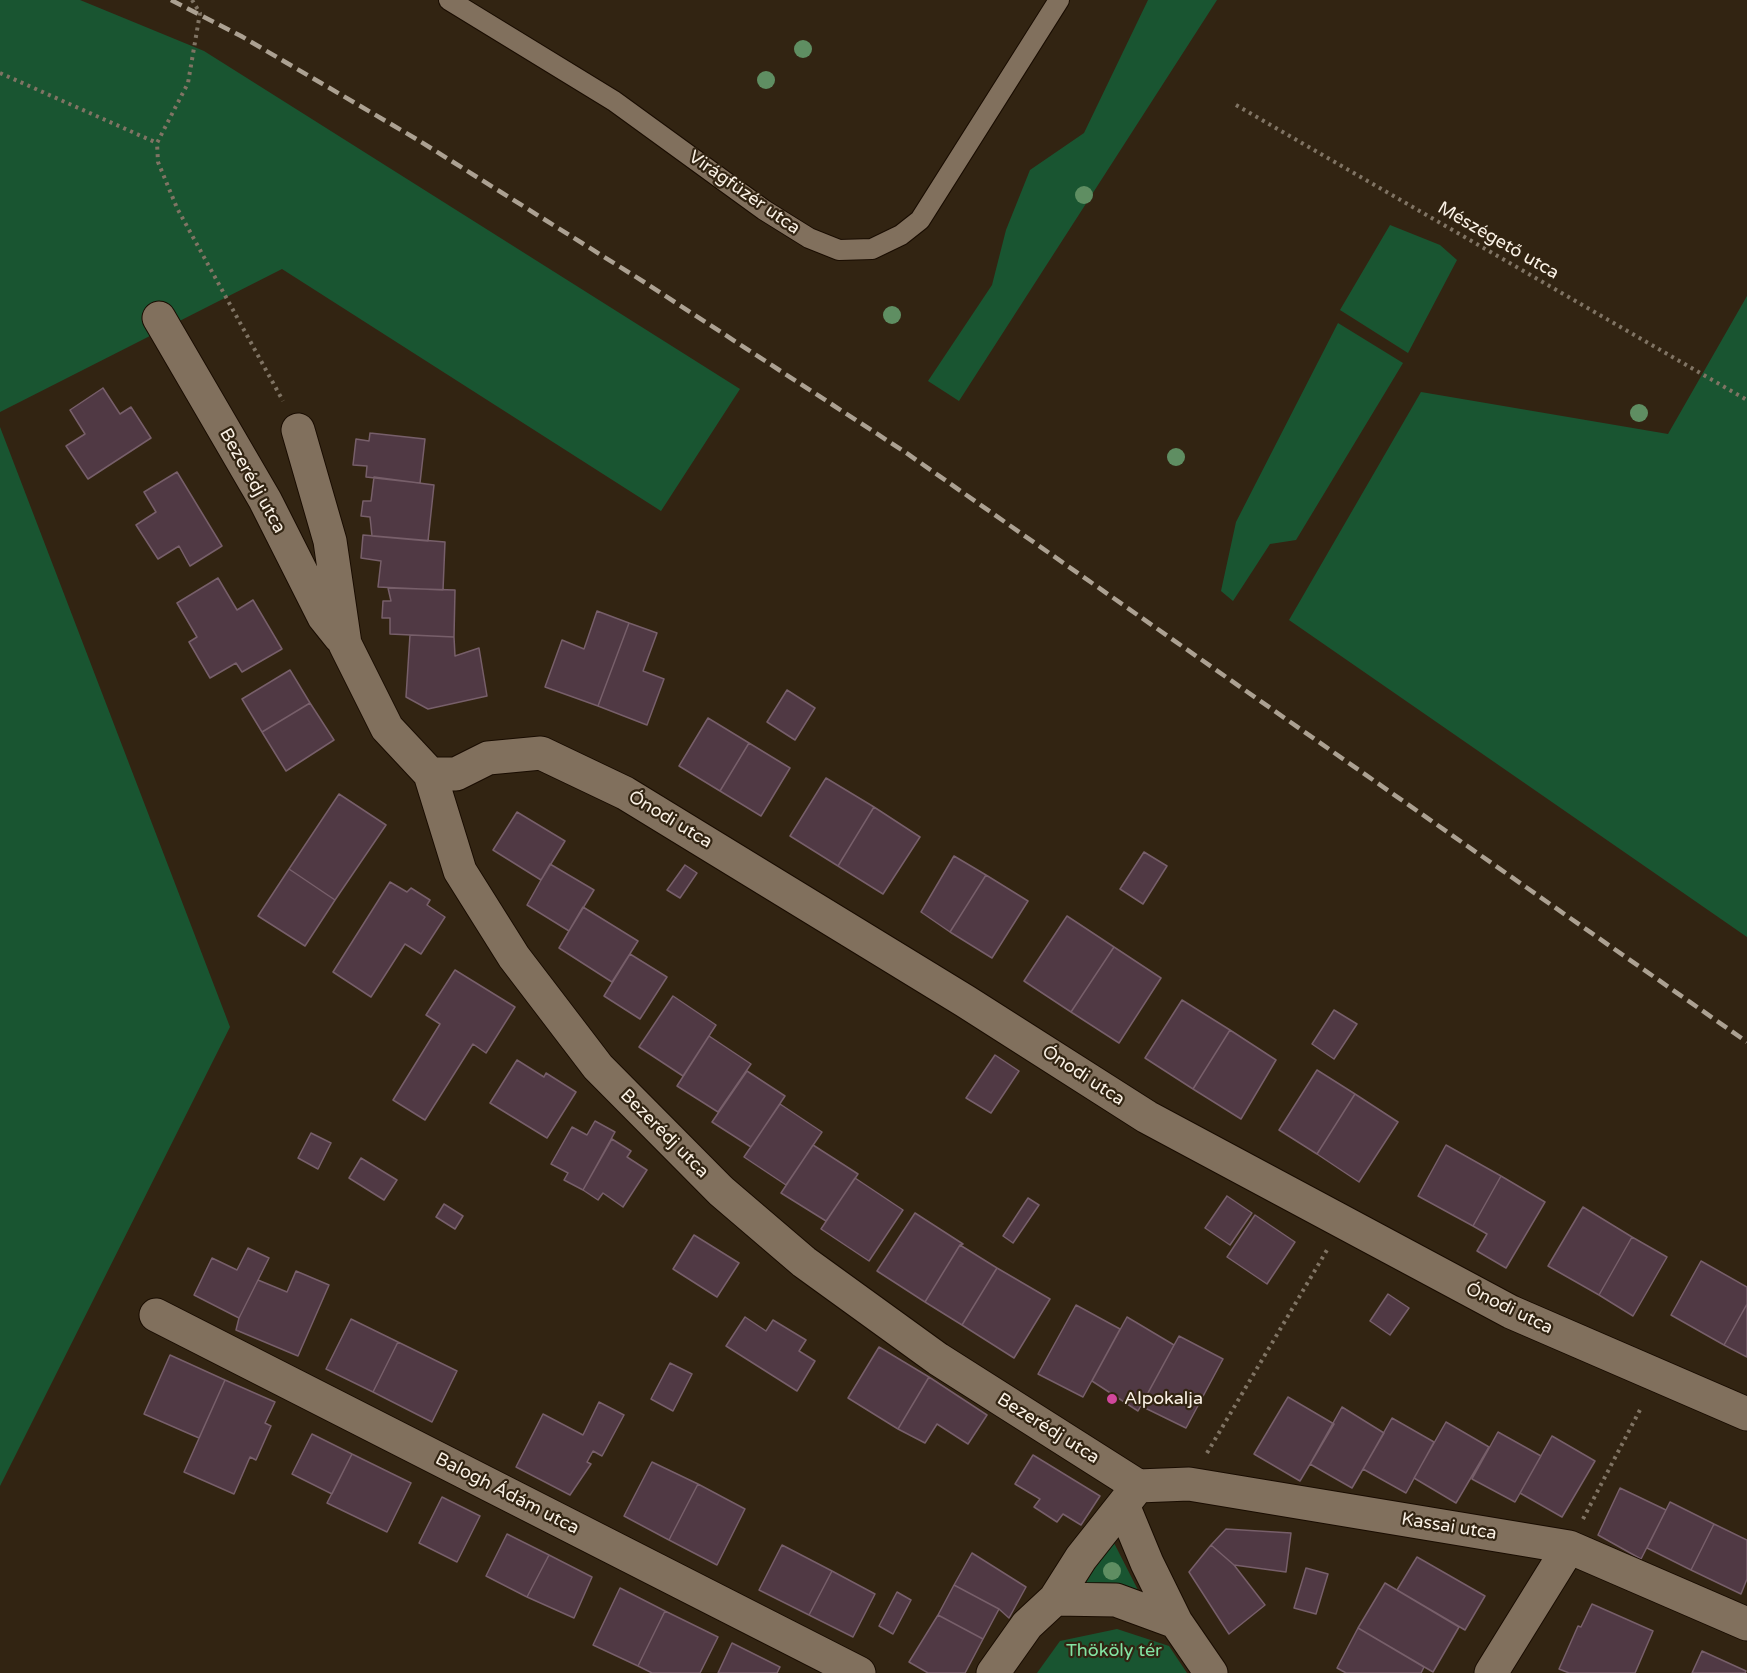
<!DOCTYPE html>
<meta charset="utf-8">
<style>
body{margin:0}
canvas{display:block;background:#322412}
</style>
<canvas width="1747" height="1673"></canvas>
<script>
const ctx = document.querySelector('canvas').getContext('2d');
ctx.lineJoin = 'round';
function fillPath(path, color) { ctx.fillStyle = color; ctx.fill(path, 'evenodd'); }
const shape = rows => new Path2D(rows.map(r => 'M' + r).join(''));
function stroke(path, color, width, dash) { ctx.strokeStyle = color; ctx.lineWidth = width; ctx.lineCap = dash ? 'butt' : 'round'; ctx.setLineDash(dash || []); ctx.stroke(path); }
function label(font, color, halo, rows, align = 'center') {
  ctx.font = font + ' "Varela Round",sans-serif'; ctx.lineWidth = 4.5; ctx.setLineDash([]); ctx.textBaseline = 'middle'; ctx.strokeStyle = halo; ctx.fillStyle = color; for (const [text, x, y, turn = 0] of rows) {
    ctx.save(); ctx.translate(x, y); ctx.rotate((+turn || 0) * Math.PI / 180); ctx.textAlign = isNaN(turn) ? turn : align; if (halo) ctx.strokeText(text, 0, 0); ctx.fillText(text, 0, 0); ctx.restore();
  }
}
fillPath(shape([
 [0,0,80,0,204,51,740,389,661,511,282,269,0,412],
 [1148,0,1217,0,959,401,928,381,992,285,1006,230,1030,170,1084,133],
 [1390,225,1440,245,1457,260,1408,353,1340,310],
 [1747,296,1747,937,1289,620,1421,392,1668,434],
 [1338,323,1403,363,1296,540,1270,544,1233,601,1221,591,1236,522],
 [0,427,230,1027,0,1486],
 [1114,1543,1138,1590,1081,1582],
 [1117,1629,1169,1646,1187,1673,1037,1673,1060,1641]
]), '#195531');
const building = shape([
 [103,388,120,414,131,407,151,438,88,479,66,446,85,434,70,410,103,388],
 [370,433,425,439,420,483,366,477,367,466,353,465,356,439,369,441,370,433],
 [177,472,222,546,190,566,179,546,158,559,136,525,156,512,144,492,177,472],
 [374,477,434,485,428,541,372,536,370,517,361,516,363,501,371,501,374,477],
 [363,535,445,542,443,590,378,587,381,561,361,558,363,535],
 [218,578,237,610,253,600,282,649,242,672,236,663,210,678,189,642,197,637,177,603,218,578],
 [388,588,455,590,454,637,390,634,390,618,382,618,383,601,391,601,388,588],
 [597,611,629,623,598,706,545,687,562,640,584,649,597,611],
 [629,623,657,633,643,671,664,679,647,725,598,706,629,623],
 [410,635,454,637,455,656,479,648,487,696,428,709,406,697,410,635],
 [290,670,310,703,262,732,242,699,290,670],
 [787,690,815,708,795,740,767,722,787,690],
 [310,703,334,740,286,771,262,732,310,703],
 [708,718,749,743,720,791,679,766,708,718],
 [749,743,790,768,761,816,720,791,749,743],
 [826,778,874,807,838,866,790,836,826,778],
 [339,794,386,825,335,900,289,869,339,794],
 [874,807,920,837,883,894,838,866,874,807],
 [517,812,565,841,541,880,493,850,517,812],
 [1144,852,1167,866,1143,904,1120,889,1144,852],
 [954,856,986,875,950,932,921,912,954,856],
 [550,864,594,890,569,931,527,905,550,864],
 [685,865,697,873,680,898,667,890,685,865],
 [289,869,335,900,305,946,258,916,289,869],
 [986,875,1028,901,992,958,950,932,986,875],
 [390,882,407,892,411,888,430,900,427,905,445,917,421,954,405,944,371,997,333,972,390,882],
 [583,907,638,941,612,982,559,948,583,907],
 [1067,916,1114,947,1071,1012,1024,981,1067,916],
 [1114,947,1161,978,1119,1043,1071,1012,1114,947],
 [630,954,667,977,640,1019,604,996,630,954],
 [455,970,515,1007,486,1053,473,1044,425,1120,393,1100,440,1024,426,1015,455,970],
 [673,996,716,1025,683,1076,639,1047,673,996],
 [1182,1000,1230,1030,1193,1089,1145,1058,1182,1000],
 [1334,1010,1357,1024,1334,1059,1312,1044,1334,1010],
 [1230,1030,1276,1060,1241,1119,1193,1089,1230,1030],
 [709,1036,751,1064,718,1112,677,1086,709,1036],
 [995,1055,1019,1071,991,1113,966,1098,995,1055],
 [517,1060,544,1077,546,1073,576,1092,547,1138,490,1103,517,1060],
 [1317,1070,1355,1094,1317,1154,1279,1130,1317,1070],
 [747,1071,785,1096,751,1147,712,1122,747,1071],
 [1355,1094,1398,1122,1359,1182,1317,1154,1355,1094],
 [780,1104,822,1132,786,1185,744,1157,780,1104],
 [595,1121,615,1132,583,1190,564,1180,568,1173,551,1164,572,1127,587,1135,595,1121],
 [311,1133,331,1143,318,1169,298,1158,311,1133],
 [612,1139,631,1151,627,1157,647,1170,623,1207,603,1193,598,1200,583,1190,612,1139],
 [813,1145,858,1174,826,1221,781,1193,813,1145],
 [1446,1145,1501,1176,1473,1226,1418,1196,1446,1145],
 [361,1158,397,1180,384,1200,349,1178,361,1158],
 [1501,1176,1545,1202,1506,1268,1477,1251,1487,1234,1473,1226,1501,1176],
 [855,1178,903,1210,869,1261,821,1229,855,1178],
 [1227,1196,1252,1213,1230,1245,1205,1228,1227,1196],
 [1028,1198,1039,1205,1013,1243,1003,1236,1028,1198],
 [444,1204,463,1216,455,1229,436,1217,444,1204],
 [1583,1207,1632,1237,1599,1295,1548,1266,1583,1207],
 [915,1213,963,1244,960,1245,925,1302,877,1271,915,1213],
 [1255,1215,1295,1242,1267,1284,1227,1257,1255,1215],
 [694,1235,739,1263,717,1297,673,1269,694,1235],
 [1632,1237,1667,1257,1633,1316,1599,1295,1632,1237],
 [960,1245,997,1268,962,1325,925,1302,960,1245],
 [248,1248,269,1258,239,1318,194,1295,212,1258,237,1270,248,1248],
 [1701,1261,1747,1287,1747,1304,1724,1345,1671,1315,1701,1261],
 [997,1268,1050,1299,1014,1358,962,1325,997,1268],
 [296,1271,329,1285,298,1356,236,1330,239,1318,258,1280,287,1292,296,1271],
 [1388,1294,1409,1308,1390,1335,1370,1321,1388,1294],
 [1747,1304,1747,1357,1724,1345,1747,1304],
 [1076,1305,1120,1329,1083,1397,1038,1374,1076,1305],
 [745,1317,766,1331,773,1320,806,1340,799,1351,815,1361,797,1391,726,1346,745,1317],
 [1127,1317,1174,1345,1138,1411,1092,1381,1127,1317],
 [351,1319,398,1342,373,1392,326,1369,351,1319],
 [1179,1336,1223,1359,1186,1428,1141,1406,1179,1336],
 [398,1342,457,1371,432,1422,373,1392,398,1342],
 [879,1347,929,1377,898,1429,848,1398,879,1347],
 [170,1355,225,1380,199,1438,144,1414,170,1355],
 [670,1363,692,1374,673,1411,651,1399,670,1363],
 [929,1377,987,1415,968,1444,937,1424,925,1443,898,1429,929,1377],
 [225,1380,275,1402,265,1423,271,1426,256,1460,250,1457,234,1494,184,1472,225,1380],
 [1288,1397,1334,1424,1300,1481,1254,1454,1288,1397],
 [599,1402,624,1415,602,1456,593,1451,587,1462,591,1464,570,1495,516,1467,543,1414,583,1435,599,1402],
 [1342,1407,1384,1433,1352,1488,1310,1464,1342,1407],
 [1392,1418,1434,1442,1406,1493,1363,1469,1392,1418],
 [1446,1422,1489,1447,1456,1503,1414,1478,1446,1422],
 [1498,1432,1541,1456,1515,1502,1472,1479,1498,1432],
 [312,1434,352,1454,332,1494,292,1474,312,1434],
 [1552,1436,1595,1461,1562,1517,1520,1493,1552,1436],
 [352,1454,411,1483,387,1532,327,1503,352,1454],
 [1033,1455,1100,1496,1081,1525,1063,1514,1057,1522,1034,1507,1040,1499,1015,1484,1033,1455],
 [652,1462,698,1484,669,1540,624,1516,652,1462],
 [698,1484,745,1509,717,1565,669,1540,698,1484],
 [1620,1488,1666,1510,1641,1559,1598,1535,1620,1488],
 [442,1497,480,1516,457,1562,419,1543,442,1497],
 [1670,1502,1714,1524,1691,1570,1647,1548,1670,1502],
 [1714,1524,1747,1540,1747,1579,1741,1594,1691,1570,1714,1524],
 [1226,1529,1291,1533,1286,1572,1234,1565,1211,1545,1226,1529],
 [507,1534,549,1555,527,1597,486,1576,507,1534],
 [782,1545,832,1571,809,1615,759,1590,782,1545],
 [1211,1545,1234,1565,1265,1605,1229,1634,1189,1572,1211,1545],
 [972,1553,1026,1587,1009,1618,999,1609,954,1585,972,1553],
 [549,1555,592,1577,574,1618,527,1597,549,1555],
 [1417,1557,1485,1596,1465,1630,1397,1590,1417,1557],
 [1306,1568,1328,1574,1316,1614,1294,1608,1306,1568],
 [832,1571,875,1594,853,1637,809,1615,832,1571],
 [1385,1583,1459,1627,1433,1672,1358,1628,1385,1583],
 [954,1585,999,1609,983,1639,938,1615,954,1585],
 [620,1588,665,1611,638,1666,593,1645,620,1588],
 [897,1592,911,1600,893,1634,879,1626,897,1592],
 [1592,1604,1653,1631,1635,1673,1569,1673,1559,1669,1578,1626,1581,1627,1592,1604],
 [665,1611,718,1637,700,1673,652,1673,638,1666,665,1611],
 [938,1615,983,1639,965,1673,928,1673,909,1662,938,1615],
 [1358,1628,1424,1667,1421,1673,1346,1673,1337,1668,1358,1628],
 [732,1643,780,1667,777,1673,718,1673,732,1643],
 [1702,1651,1746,1671,1745,1673,1692,1673,1702,1651]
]);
fillPath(building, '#503944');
stroke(building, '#775f6a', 1.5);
const lane = shape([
 [449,0,614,101,764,210,809,238,839,250,872,249,901,235,920,220,1059,0]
]);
const street = shape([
 [159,318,265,500,324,617,340,637],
 [298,430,330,541,345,644,387,728,430,774,460,871,514,957,598,1067,721,1191,804,1262,938,1359,1138,1486],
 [430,774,456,774,488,758,541,753,625,793,965,1001,1147,1117,1511,1312,1747,1414],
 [156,1315,859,1673],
 [1138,1486,1189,1484,1569,1547,1747,1624],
 [1123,1505,1147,1563,1176,1622],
 [1055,1599,1081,1558,1138,1486],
 [993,1673,1027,1625,1055,1599,1116,1600,1176,1622,1211,1673],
 [1491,1673,1569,1547]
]);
stroke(lane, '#190c00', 22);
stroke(street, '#190c00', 35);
stroke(shape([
 [192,0,200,13,188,83,157,143,158,162,177,208,283,401],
 [0,73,157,143],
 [1236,105,1747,400],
 [1207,1453,1327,1250],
 [1583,1519,1642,1406]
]), '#807464', 4, [3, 4.5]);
stroke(lane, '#81705d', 20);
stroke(street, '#81705d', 33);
stroke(shape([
 [171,0,241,36,418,140,644,282,905,452,1747,1042]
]), '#aca192', 4.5, [12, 6]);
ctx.fillStyle = '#5f8e62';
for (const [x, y] of [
 [803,49],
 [766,80],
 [1084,195],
 [892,315],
 [1639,413],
 [1176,457],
 [1112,1571]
]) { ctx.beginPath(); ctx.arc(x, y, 9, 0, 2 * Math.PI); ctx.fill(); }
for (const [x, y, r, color] of [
 [1112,1399,6,"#d1479c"]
]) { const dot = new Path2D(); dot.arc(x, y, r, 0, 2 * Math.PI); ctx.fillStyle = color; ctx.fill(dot); stroke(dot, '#322412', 2); }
label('18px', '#faf1e5', '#322412', [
 ["Virágfüzér utca",744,193,35],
 ["Mészégető utca",1498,241,30],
 ["Bezerédj utca",252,481,61],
 ["Ónodi utca",670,820,31],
 ["Ónodi utca",1083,1076,33],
 ["Bezerédj utca",664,1134,45],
 ["Ónodi utca",1509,1309,26],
 ["Bezerédj utca",1048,1429,32],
 ["Balogh Ádám utca",507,1494,27],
 ["Kassai utca",1449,1527,9]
]);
label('18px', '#faf1e5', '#322412', [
 ["Alpokalja",1124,1399]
], 'left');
label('18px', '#83e4a3', '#322412', [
 ["Thököly tér",1114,1651]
]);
</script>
